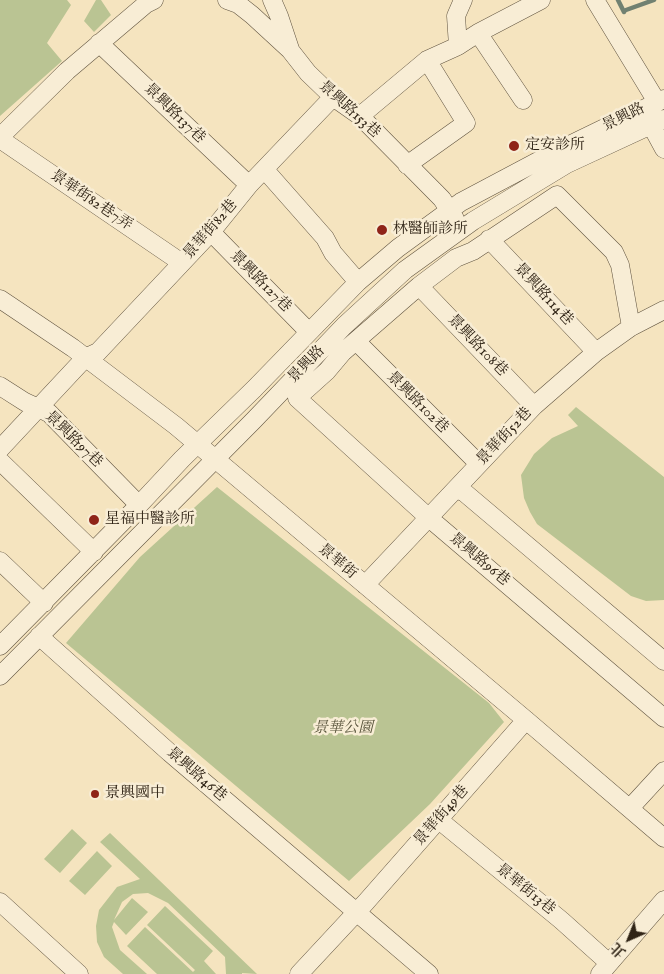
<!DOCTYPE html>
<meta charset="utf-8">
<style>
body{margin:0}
#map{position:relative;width:664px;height:974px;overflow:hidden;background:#f5e4bf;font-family:"IM FELL English","Noto Serif TC",serif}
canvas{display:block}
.north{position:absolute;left:604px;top:914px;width:50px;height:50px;-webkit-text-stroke:4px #f8edd5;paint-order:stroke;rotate:224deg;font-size:14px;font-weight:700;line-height:20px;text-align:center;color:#302416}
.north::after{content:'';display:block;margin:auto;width:18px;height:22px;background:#302416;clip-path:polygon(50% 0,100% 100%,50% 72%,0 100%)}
</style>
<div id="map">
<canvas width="664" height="974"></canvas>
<div class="north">北</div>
</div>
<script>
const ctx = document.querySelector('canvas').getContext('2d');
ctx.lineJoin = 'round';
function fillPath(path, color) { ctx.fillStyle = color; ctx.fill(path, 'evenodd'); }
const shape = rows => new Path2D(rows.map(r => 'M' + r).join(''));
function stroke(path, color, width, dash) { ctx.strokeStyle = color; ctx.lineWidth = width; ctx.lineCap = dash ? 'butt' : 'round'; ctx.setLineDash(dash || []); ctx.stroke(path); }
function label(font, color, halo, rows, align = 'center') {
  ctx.font = font + ' "IM FELL English","Noto Serif TC",serif'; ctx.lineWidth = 5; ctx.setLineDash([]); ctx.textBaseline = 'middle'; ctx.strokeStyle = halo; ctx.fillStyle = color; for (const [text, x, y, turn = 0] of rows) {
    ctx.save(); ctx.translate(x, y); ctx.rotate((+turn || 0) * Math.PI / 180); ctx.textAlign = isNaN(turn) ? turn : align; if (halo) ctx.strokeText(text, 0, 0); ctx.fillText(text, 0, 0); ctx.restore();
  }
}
fillPath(shape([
 [0,0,67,0,71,5,47,43,62,61,0,116],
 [96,0,101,0,111,15,94,32,84,21],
 [576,407,664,477,664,600,646,601,631,596,537,524,530,512,524,498,521,475,534,454,552,438,578,426,568,415],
 [217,487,489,703,504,722,430,804,349,881,66,643,140,557],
 [72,829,87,843,60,873,44,859],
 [110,833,257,974,242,973,242,974,226,974,225,957,168,903,148,893,133,894,122,902,114,920,132,898,148,912,126,935,114,922,112,927,120,950,147,974,123,974,104,957,97,942,96,926,99,910,117,887,140,879,100,842],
 [97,851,112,866,85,895,69,881],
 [165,906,213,951,204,961,216,974,157,974,127,946,145,927,193,972,195,970,147,925]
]), '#bac493');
stroke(shape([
 [618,0,624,12],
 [626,10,654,0]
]), '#718171', 4.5);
const minor = shape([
 [227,0,238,4,252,15,290,50,308,73,333,97,360,116,442,199,455,219],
 [272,0,279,16,290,49],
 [595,0,657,102],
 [478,33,523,100],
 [99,43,249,185],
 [458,46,456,16,463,0],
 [360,116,427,60,458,46,478,33,541,0],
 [651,125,664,149],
 [0,137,67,71,146,4,154,0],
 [0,139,182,263],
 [407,165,466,123,427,60],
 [265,170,325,238,333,253,358,282],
 [211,232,309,332],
 [489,239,596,352],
 [419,286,534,406],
 [0,299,73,348,176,426,526,720,664,838],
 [631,327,620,265,614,252,557,195,473,251,456,258,419,286,343,352,327,371,297,398,429,518,664,718],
 [356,341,479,464],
 [0,386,25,402,49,413,139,505],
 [0,449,85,358,98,352,211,232,249,185,333,97],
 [0,461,94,552],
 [457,489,465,493,664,661],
 [0,561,44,603],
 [365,585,534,406,596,352,631,327,664,310],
 [39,636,170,753,429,974],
 [0,646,139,505,182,459,254,389,358,282,398,248,461,202,559,150,664,99],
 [0,676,254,420,344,326,405,270,473,221,567,164,664,119],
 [630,808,664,771],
 [439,820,561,920,609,963],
 [0,902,79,974],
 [299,974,366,902,526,720],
 [600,974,664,900]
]);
stroke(minor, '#615440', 19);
stroke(minor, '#f8edd5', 18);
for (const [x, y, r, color] of [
 [514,146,6,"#8f2418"],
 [382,230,6,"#8f2418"],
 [94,520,6,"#8f2418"],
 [95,794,5,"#8f2418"]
]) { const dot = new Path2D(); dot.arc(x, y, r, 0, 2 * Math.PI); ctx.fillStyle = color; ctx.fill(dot); stroke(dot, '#f8edd5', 2); }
label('15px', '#302416', '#f8edd5', [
 ["景興路153巷",349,110,42],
 ["景興路137巷",174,114,44],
 ["景興路",624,118,-26],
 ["景華街82巷7弄",91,201,34],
 ["景華街82巷",211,230,-49],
 ["景興路127巷",260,282,45],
 ["景興路114巷",543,295,47],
 ["景興路108巷",477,346,46],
 ["景興路",307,365,-46],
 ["景興路102巷",417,403,45],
 ["景華街52巷",505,437,-47],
 ["景興路97巷",73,440,44],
 ["景興路96巷",479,560,40],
 ["景華街",337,562,40],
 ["景興路46巷",196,775,41],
 ["景華街49巷",442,816,-49],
 ["景華街13巷",525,890,39]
]);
label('15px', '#302416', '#f8edd5', [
 ["定安診所",525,146],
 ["林醫師診所",393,230],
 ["星福中醫診所",105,520],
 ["景興國中",105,794]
], 'left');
label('italic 15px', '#59543c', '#f8edd5', [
 ["景華公園",343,729]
]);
</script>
